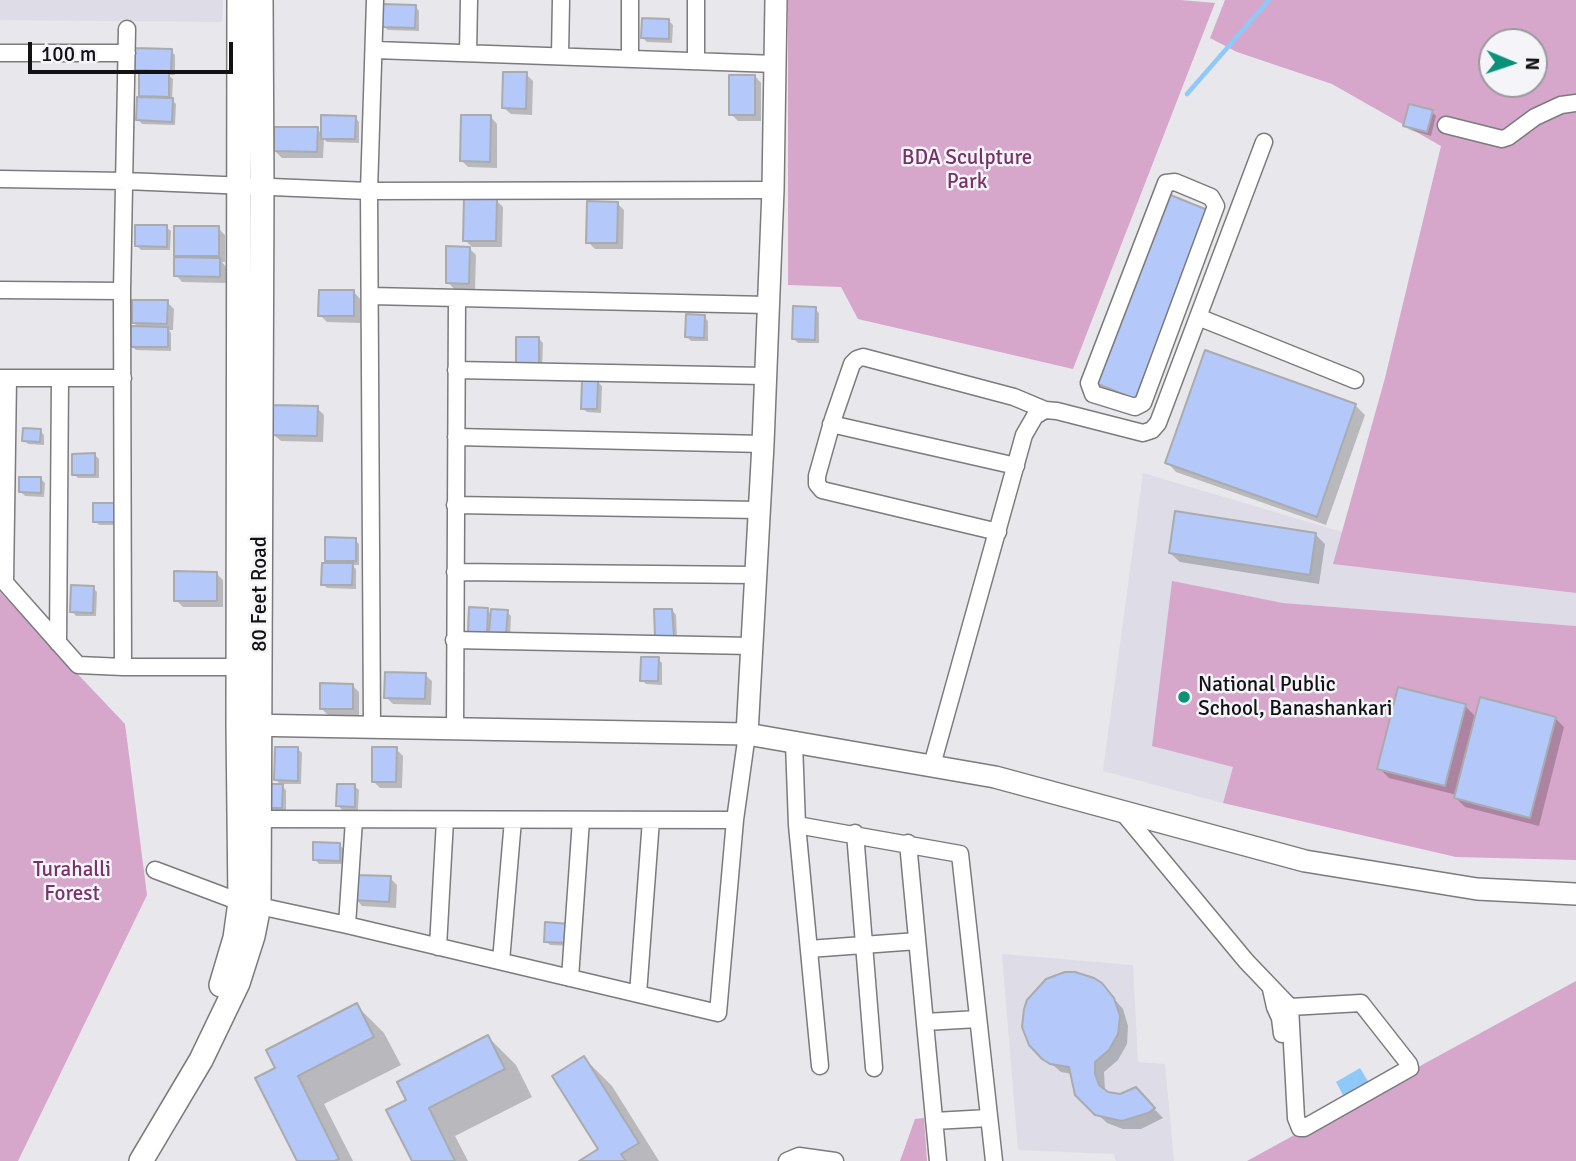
<!DOCTYPE html>
<style>
body{margin:0}
#map{position:relative;width:1576px;height:1161px;overflow:hidden;background:#e8e7eb;font-family:Signika,sans-serif}
canvas{display:block}
.north{position:absolute;left:1478px;top:28px;width:70px;height:70px;box-sizing:border-box;background:#f5f5f9;border:2px solid #9a9a9d;border-radius:50%;rotate:92deg;font-size:19px;font-weight:700;line-height:28px;text-align:center;color:#121214}
.north::after{content:'';display:block;margin:auto;width:24px;height:32px;background:#0a917a;clip-path:polygon(50% 0,100% 100%,50% 72%,0 100%)}
.scale{position:absolute;left:28px;top:42px;width:205px;height:32px;box-sizing:border-box;border:4px solid #121214;border-top:0;padding-left:9px;font-size:21px;line-height:24px;white-space:nowrap;color:#121214;-webkit-text-stroke:5px #f5f5f9;paint-order:stroke}
</style>
<div id="map">
<canvas width="1576" height="1161"></canvas>
<div class="north">N</div>
<div class="scale">100 m</div>
</div>
<script>
const ctx = document.querySelector('canvas').getContext('2d');
ctx.lineJoin = 'round';
function fillPath(path, color) { ctx.fillStyle = color; ctx.fill(path, 'evenodd'); }
const shape = rows => new Path2D(rows.map(r => 'M' + r).join(''));
function stroke(path, color, width, dash) { ctx.strokeStyle = color; ctx.lineWidth = width; ctx.lineCap = dash ? 'butt' : 'round'; ctx.setLineDash(dash || []); ctx.stroke(path); }
function label(font, color, halo, rows, align = 'center') {
  ctx.font = font + ' Signika,sans-serif'; ctx.lineWidth = 5; ctx.setLineDash([]); ctx.textBaseline = 'middle'; ctx.strokeStyle = halo; ctx.fillStyle = color; for (const [text, x, y, turn = 0] of rows) {
    ctx.save(); ctx.translate(x, y); ctx.rotate((+turn || 0) * Math.PI / 180); ctx.textAlign = isNaN(turn) ? turn : align; if (halo) ctx.strokeText(text, 0, 0); ctx.fillText(text, 0, 0); ctx.restore();
  }
}
fillPath(shape([
 [0,0,223,0,222,22,0,20],
 [1143,473,1342,532,1334,564,1576,593,1576,626,1283,603,1223,803,1103,771],
 [1002,954,1133,965,1138,1062,1165,1064,1174,1161,1116,1161,1114,1154,1018,1150]
]), '#dddce7');
fillPath(shape([
 [788,0,1181,0,1215,3,1073,369,858,319,841,287,788,285],
 [1225,0,1576,0,1576,593,1333,564,1385,378,1441,146,1332,84,1237,52,1210,38],
 [1492,42,1534,42,1534,84,1492,84],
 [1172,581,1283,603,1576,626,1576,860,1456,857,1223,803,1233,767,1152,746],
 [0,592,125,724,147,895,18,1161,0,1161],
 [1576,981,1576,1161,1247,1161,1420,1066],
 [924,1118,927,1161,900,1161,915,1119]
]), '#d7a6cb');
fillPath(shape([
 [1360,1068,1369,1083,1344,1097,1336,1082]
]), '#8fc9fa');
fillPath(shape([
 [415,6,419,11,419,31,388,30,383,26],
 [669,21,673,25,672,43,647,42,643,38],
 [171,51,175,55,175,75,168,75,173,79,172,100,176,104,175,125,142,124,138,119,141,74,136,69],
 [526,74,533,81,532,115,511,114,504,108],
 [755,76,761,83,761,121,738,121,731,114],
 [1432,112,1436,116,1431,136,1410,130,1405,126],
 [355,117,359,122,359,143,327,142,324,139,323,158,282,158,275,151,317,129,323,135],
 [491,117,497,124,497,168,468,167,461,160],
 [496,200,503,207,502,247,472,247,465,240],
 [617,203,624,210,623,249,595,249,588,242],
 [1209,212,1144,407,1105,391,1095,382],
 [166,227,171,231,170,250,141,250,137,246],
 [218,228,225,235,225,262,222,262,226,267,226,283,182,282,176,275,180,259,175,255],
 [469,248,476,255,475,290,454,289,448,282],
 [354,292,360,299,360,323,327,322,320,315],
 [167,302,174,309,173,330,169,330,171,333,171,351,136,350,132,346,139,328,134,323],
 [815,309,819,313,819,343,798,343,794,339],
 [704,317,708,321,708,341,691,341,687,337],
 [539,339,543,343,542,369,522,368],
 [598,382,602,386,601,413,587,412,582,408],
 [1355,405,1365,415,1326,525,1176,472,1167,462],
 [317,408,324,415,323,442,281,441,274,435],
 [40,431,44,435,44,445,28,444,24,440],
 [95,455,99,459,99,478,78,478,74,474],
 [41,479,45,483,44,497,25,496,21,492],
 [95,505,122,525,99,525,95,521],
 [1315,534,1325,544,1319,584,1180,562,1170,553],
 [355,540,359,544,359,565,352,565,356,569,356,589,327,588,323,584,331,565,326,560],
 [216,573,223,580,223,607,183,607,176,600],
 [93,588,97,592,96,616,76,616,72,611],
 [487,610,492,615,507,612,511,616,510,638,474,636,470,632],
 [672,610,676,615,677,640,661,640],
 [658,659,662,663,662,685,646,684,642,680],
 [425,675,432,681,431,705,393,704,386,697],
 [352,685,359,692,359,715,328,715,321,708],
 [1465,706,1476,717,1555,718,1564,727,1539,826,1465,807,1456,798,1457,795,1389,778,1379,768],
 [298,749,302,753,301,784,280,784,286,790,286,812,274,812,270,807,282,786,276,780],
 [396,749,403,756,402,788,380,788,373,781],
 [354,786,359,790,358,810,342,810,338,805],
 [339,845,344,849,343,864,319,864,315,859],
 [390,878,397,885,396,908,362,906,356,899],
 [546,924,572,946,550,945,546,941],
 [1101,984,1123,1009,1128,1026,1127,1044,1118,1060,1104,1072,1105,1090,1120,1096,1135,1089,1163,1118,1141,1129,1123,1129,1107,1123,1077,1094,1072,1074,1061,1072,1036,1051],
 [356,1005,384,1033,401,1065,324,1104,353,1161,299,1161,277,1068],
 [488,1037,516,1065,532,1097,455,1136,468,1161,414,1161,408,1100],
 [584,1058,612,1086,659,1161,582,1161,600,1149]
]), '#0003');
stroke(shape([
 [1187,94,1269,0]
]), '#8fc9fa', 4.5);
const building = shape([
 [382,4,416,5,415,28,382,27,382,4],
 [642,18,669,19,669,39,641,38,642,18],
 [135,48,172,49,171,71,134,70,135,48],
 [139,72,169,73,169,97,139,96,139,72],
 [503,72,527,72,526,109,502,108,503,72],
 [729,75,755,75,755,115,729,115,729,75],
 [137,97,173,98,172,122,136,120,137,97],
 [1409,104,1433,110,1427,132,1403,126,1409,104],
 [321,115,356,116,355,139,321,139,321,115],
 [461,115,491,115,490,162,460,161,461,115],
 [274,127,318,127,317,152,274,151,274,127],
 [1168,194,1210,211,1135,399,1093,382,1168,194],
 [464,197,497,198,496,241,463,241,464,197],
 [587,201,618,202,617,243,586,243,587,201],
 [135,225,167,225,167,247,135,246,135,225],
 [174,226,219,226,219,256,174,256,174,226],
 [446,246,470,247,469,284,446,283,446,246],
 [174,257,220,258,220,277,174,276,174,257],
 [319,290,354,290,354,316,318,316,319,290],
 [132,300,168,300,167,324,132,323,132,300],
 [793,306,816,307,815,340,792,339,793,306],
 [686,314,705,315,704,338,685,337,686,314],
 [131,326,168,327,168,347,131,347,131,326],
 [516,337,539,337,539,365,516,365,516,337],
 [1205,350,1356,404,1317,517,1165,463,1205,350],
 [582,380,598,381,597,409,581,409,582,380],
 [273,405,318,406,317,436,272,435,273,405],
 [23,428,41,429,40,442,22,441,23,428],
 [95,453,95,475,72,475,72,454,95,453],
 [19,477,41,477,41,493,19,492,19,477],
 [93,503,118,503,118,522,93,522,93,503],
 [1175,511,1316,533,1310,575,1169,553,1175,511],
 [325,537,356,538,356,561,325,561,325,537],
 [322,563,353,563,352,585,321,585,322,563],
 [174,571,217,572,217,601,174,601,174,571],
 [71,585,94,586,93,613,70,612,71,585],
 [469,607,488,608,487,633,468,632,469,607],
 [491,609,508,610,506,634,489,633,491,609],
 [654,609,672,609,674,636,655,637,654,609],
 [641,657,659,657,658,681,640,681,641,657],
 [385,672,426,673,425,699,384,698,385,672],
 [320,683,353,684,353,709,320,709,320,683],
 [1398,687,1466,704,1445,786,1377,769,1398,687],
 [1480,697,1556,717,1530,818,1454,798,1480,697],
 [275,747,298,747,298,781,274,780,275,747],
 [372,747,397,747,396,782,372,782,372,747],
 [268,784,283,784,282,808,268,808,268,784],
 [337,784,355,784,355,807,336,806,337,784],
 [313,842,340,843,340,861,313,860,313,842],
 [355,875,391,876,389,902,354,900,355,875],
 [545,922,570,924,569,943,544,942,545,922],
 [1065,972,1075,972,1094,978,1102,983,1114,998,1120,1016,1118,1034,1109,1050,1095,1062,1095,1074,1099,1085,1108,1092,1120,1094,1136,1087,1155,1108,1148,1113,1122,1121,1095,1115,1075,1095,1069,1067,1050,1064,1042,1059,1029,1045,1022,1027,1024,1009,1027,1000,1046,979,1065,972],
 [357,1003,374,1037,298,1076,339,1159,335,1161,297,1161,255,1078,275,1068,266,1050,357,1003],
 [488,1035,505,1069,429,1108,455,1161,412,1161,386,1110,406,1100,397,1082,488,1035],
 [584,1056,639,1143,621,1154,626,1161,579,1161,598,1149,552,1076,584,1056]
]);
fillPath(building, '#b4c8fa');
stroke(building, '#a9abae', 2);
const minor = shape([
 [375,50,776,64],
 [0,53,127,53],
 [468,53,469,0],
 [560,56,561,0],
 [630,58,630,0],
 [696,60,696,0],
 [1446,125,1502,139,1508,137,1535,117,1561,105,1576,103],
 [0,179,125,181,369,191,773,190],
 [1175,182,1211,197,1216,206,1143,403,1135,407,1093,394,1089,383,1166,183,1175,182],
 [0,290,122,291],
 [371,296,767,305],
 [1198,317,1355,380],
 [456,370,764,376],
 [0,378,123,378],
 [831,424,1016,466],
 [456,437,763,444],
 [455,505,759,510],
 [998,532,822,490,817,484,817,476,833,419,852,364,857,359,863,357,1014,397,1045,410],
 [455,572,754,575],
 [0,577,78,665,123,667,238,667],
 [5,582,8,378],
 [454,640,751,646],
 [58,643,60,379],
 [123,667,122,291,127,29],
 [372,728,369,191,375,0],
 [455,728,457,298],
 [794,743,797,825,820,1066],
 [932,765,1024,435,1035,416,1045,410,1057,411,1143,433,1152,430,1158,423,1264,142],
 [1124,814,1246,961,1290,1007,1296,1118,1300,1128,1304,1128,1410,1068,1409,1064,1361,1003,1290,1007],
 [259,819,735,820],
 [797,825,960,854,994,1161],
 [855,833,874,1068],
 [908,843,938,1161],
 [155,870,240,902],
 [259,906,347,925,718,1013,735,820,747,734],
 [347,925,354,820],
 [438,947,445,820],
 [809,949,917,941],
 [501,961,513,820],
 [570,978,581,820],
 [1271,989,1275,1007,1280,1018,1282,1034],
 [638,994,651,820],
 [925,1022,978,1019],
 [934,1121,989,1118],
 [787,1161,799,1156,835,1161]
]);
const tertiary = shape([
 [245,725,747,734,995,777,1305,861,1477,889,1576,894],
 [747,734,763,444,773,190,776,0]
]);
const secondary = shape([
 [221,985,235,938,240,902,238,725,239,0],
 [141,1161,201,1060,238,983,253,936,259,906,262,186,261,0]
]);
stroke(minor, '#7b7b7e', 19);
stroke(tertiary, '#7b7b7e', 24);
stroke(secondary, '#7b7b7e', 26);
stroke(minor, '#fff', 16);
stroke(tertiary, '#fff', 21);
stroke(secondary, '#fff', 23);
for (const [x, y, r, color] of [
 [1184,697,7,"#0a917a"]
]) { const dot = new Path2D(); dot.arc(x, y, r, 0, 2 * Math.PI); ctx.fillStyle = color; ctx.fill(dot); stroke(dot, '#f5f5f9', 2.5); }
label('21px', '#77326a', '#f5f5f9', [
 ["BDA Sculpture",967,158],
 ["Park",967,182],
 ["Turahalli",72,870],
 ["Forest",72,894]
]);
label('21px', '#121214', '#f5f5f9', [
 ["80 Feet Road",260,594,-90]
]);
label('21px', '#121214', '#f5f5f9', [
 ["National Public",1198,685],
 ["School, Banashankari",1198,709]
], 'left');
</script>
